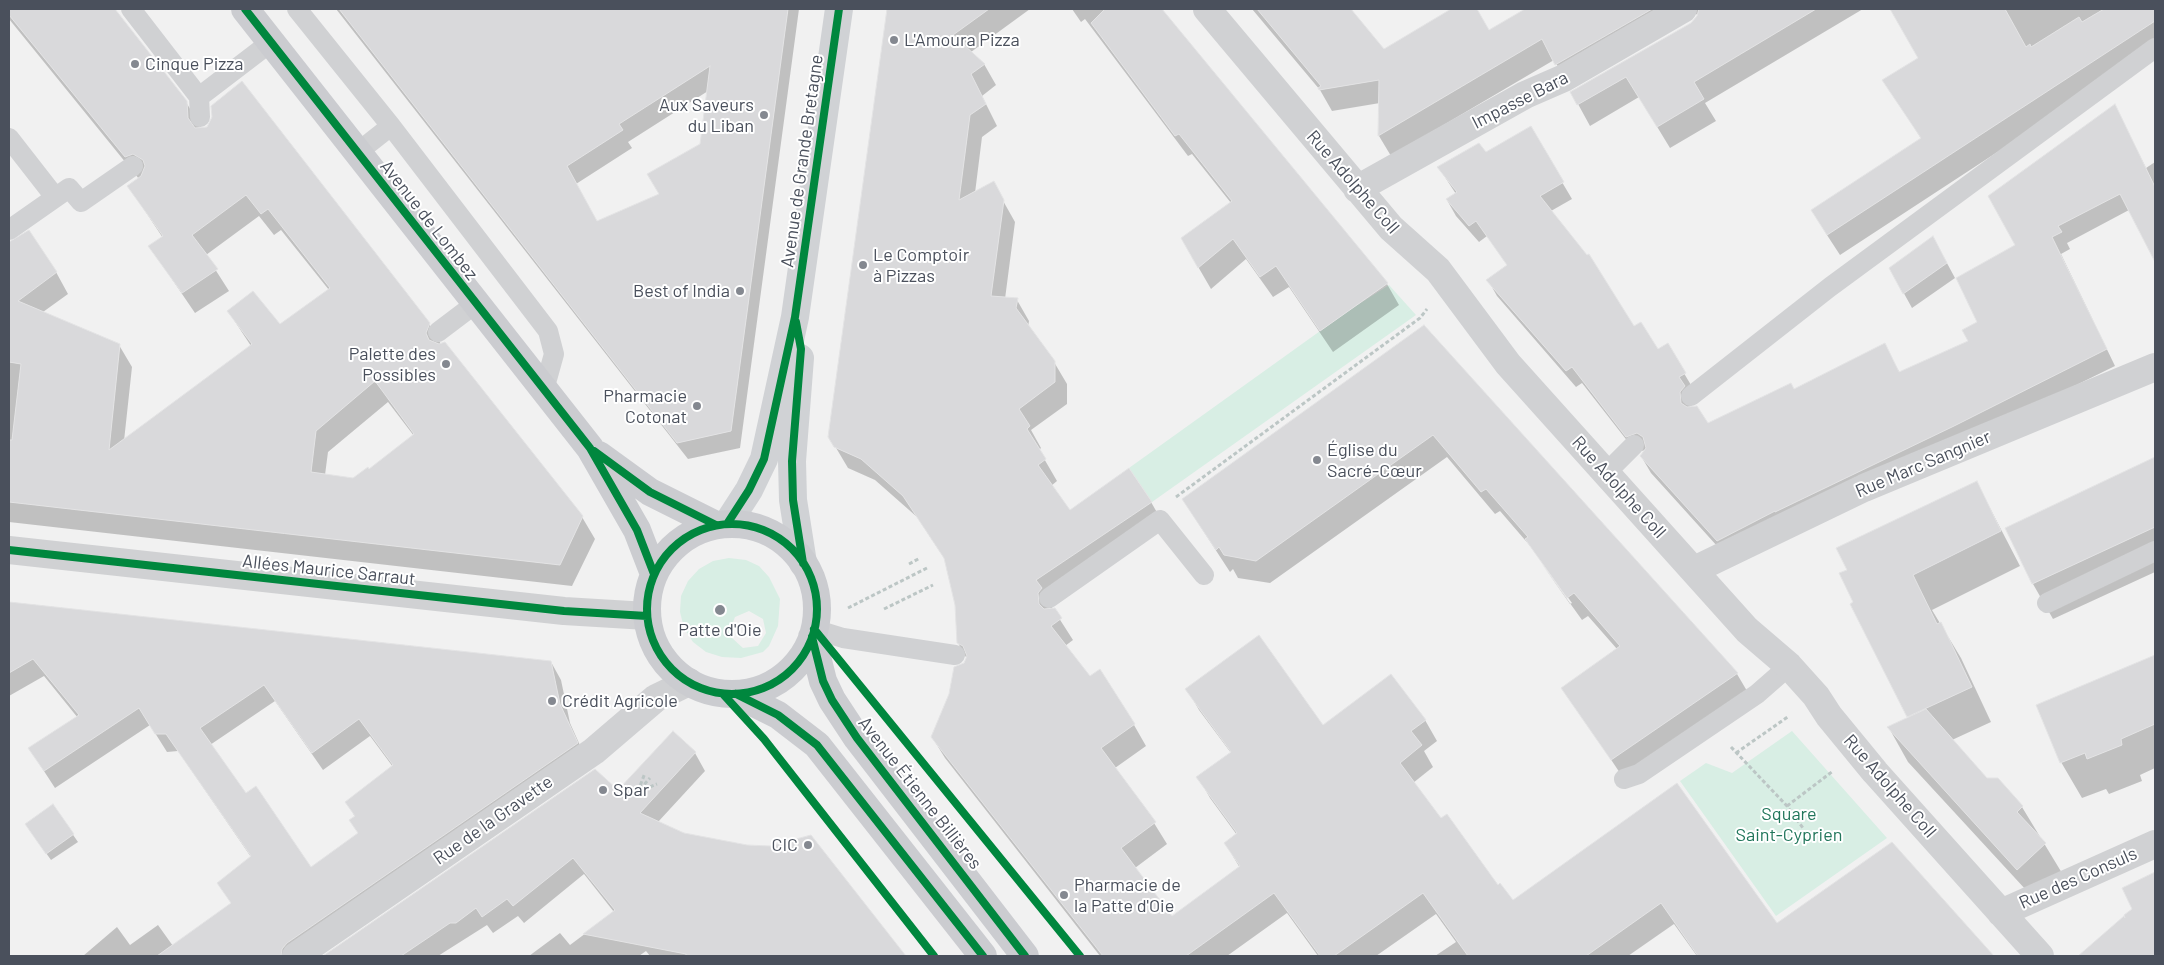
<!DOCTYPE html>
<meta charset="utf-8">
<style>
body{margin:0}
#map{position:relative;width:2164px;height:965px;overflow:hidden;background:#f1f1f1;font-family:Barlow,sans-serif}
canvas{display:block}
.frame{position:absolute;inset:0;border:10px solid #4a505c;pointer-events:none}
</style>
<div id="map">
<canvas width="2164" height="965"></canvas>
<div class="frame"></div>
</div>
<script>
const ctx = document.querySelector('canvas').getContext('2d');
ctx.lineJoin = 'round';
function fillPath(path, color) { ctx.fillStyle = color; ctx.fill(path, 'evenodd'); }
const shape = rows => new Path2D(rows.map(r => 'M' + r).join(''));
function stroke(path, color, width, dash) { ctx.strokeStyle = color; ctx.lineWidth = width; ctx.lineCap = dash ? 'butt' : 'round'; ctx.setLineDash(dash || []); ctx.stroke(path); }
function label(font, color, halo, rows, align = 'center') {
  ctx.font = font + ' Barlow,sans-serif'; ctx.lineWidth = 4; ctx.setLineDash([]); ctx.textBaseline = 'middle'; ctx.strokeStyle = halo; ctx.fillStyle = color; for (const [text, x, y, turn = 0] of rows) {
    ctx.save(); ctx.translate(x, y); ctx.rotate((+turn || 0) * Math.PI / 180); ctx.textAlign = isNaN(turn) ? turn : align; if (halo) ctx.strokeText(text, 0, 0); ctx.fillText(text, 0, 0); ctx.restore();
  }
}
fillPath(shape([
 [1389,285,1416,315,1152,502,1129,468,1348,311],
 [729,558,746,560,759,566,769,577,780,599,778,626,769,646,763,652,741,658,722,657,706,652,693,642,684,628,680,612,681,596,688,581,699,569,713,561],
 [749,611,763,619,766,633,758,646,743,648,732,638,730,630,735,617],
 [1792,731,1887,838,1776,916,1680,781,1706,763,1732,773]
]), '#d8eee4');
fillPath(shape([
 [9,9,113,9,186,102,199,124,200,130,429,324,441,344,582,517,595,539,572,586,9,522,9,242,16,241,56,272,68,294,43,312,119,345,132,367,124,441,251,346,228,311,280,326,329,290,281,230,274,235,259,216,206,255,229,291,195,313,150,247,163,238,129,187,139,179,9,19],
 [388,402,414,436,369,471,353,479,325,475,328,452],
 [336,9,422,9,424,11,427,9,726,9,744,65,747,64,744,9,799,9,740,448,688,459],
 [708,91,701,144,660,194,597,223,576,184,632,148,628,142],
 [888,9,1030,9,971,52,984,64,996,85,982,96,997,126,982,137,975,193,993,183,1015,222,1005,299,1017,300,1029,321,1028,327,1054,362,1067,384,1067,404,1031,430,1041,448,1039,450,1057,481,1051,486,1070,512,1151,502,1163,523,1048,601,1073,640,1065,646,1090,678,1134,725,1146,746,1115,768,1154,823,1167,844,1135,868,1172,918,1240,868,1225,843,1237,835,1210,798,1198,777,1231,753,1199,710,1187,689,1322,727,1425,720,1437,741,1424,751,1433,767,1413,783,1440,820,1512,902,1676,785,1777,925,1892,844,1991,956,1697,956,1674,924,1628,956,1435,956,1456,942,1436,914,1376,956,1318,956,1287,913,1227,956,1100,956,945,758,932,737,967,659,958,643,957,605,946,561,917,517,875,480,848,468,829,436],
 [1072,9,1160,9,1387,284,1399,305,1333,352,1289,287,1273,297,1246,259,1211,289,1182,239,1231,203,1192,154,1188,156,1085,19,1081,22],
 [1252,9,1349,9,1384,50,1453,9,1475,9,1489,32,1529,9,1863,9,1705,103,1716,121,1670,148,1639,97,1590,126,1572,93,1692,23,1698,15,1696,14,1688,16,1569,85,1554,60,1391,156,1379,136,1380,103,1332,111,1320,90],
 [1891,9,1942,9,1953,27,1987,9,2155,9,2155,49,1840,255,1825,232,1922,140,1884,80,1920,58],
 [2115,106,2146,168,2155,162,2155,260,2129,210,2067,243,2070,249,2061,254,2115,366,1727,557,1651,473,1641,456,1646,450,1636,452,1582,383,1576,387,1497,296,1488,280,1508,266,1487,236,1479,242,1456,216,1447,200,1456,194,1439,168,1485,153,1530,128,1572,199,1551,211,1634,328,1658,351,1667,345,1694,390,1693,403,1689,408,1708,425,1794,391,1884,345,1900,373,1970,342,2017,246],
 [1941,252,1955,278,1912,308,1890,268],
 [1424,326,1737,674,1750,696,1626,782,1563,688,1617,649,1588,616,1582,620,1539,560,1570,604,1572,603,1531,547,1500,511,1495,514,1447,457,1270,583,1238,578,1233,569,1230,572,1183,500],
 [2155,458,2155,572,2053,619,2033,584,2006,529],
 [1977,483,2020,566,1932,610,1961,658,1991,722,1952,740,1986,780,1997,779,2022,807,2065,878,2038,903,1908,762,1889,728,1909,718,1855,602,1848,570],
 [9,602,551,662,561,680,570,723,587,761,303,956,83,956,117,927,130,945,158,925,173,946,232,904,219,883,251,857,178,751,167,752,150,725,55,788,40,765,78,718,44,676,9,696],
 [275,701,323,770,370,736,393,767,347,802,355,817,359,834,311,869,245,795,210,745],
 [2155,656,2155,768,2140,775,2142,781,2109,794,2106,789,2082,798,2061,762,2037,706],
 [695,753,705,771,658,822,684,834,747,846,770,847,811,837,905,956,650,956,646,951,639,956,529,956,560,933,570,945,614,912,584,874,524,923,518,916,493,933,487,925,438,956,325,956,595,771,618,792],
 [53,806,78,842,51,860,31,832],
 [2155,873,2155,956,2091,956,2087,949,2129,923,2133,909,2123,888]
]), '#0003');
const building = shape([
 [9,9,115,9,187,101,188,118,195,128,207,127,212,117,211,106,242,81,430,323,426,333,429,340,439,344,445,342,583,516,560,565,9,502,9,440,12,440,21,364,9,362,9,242,29,230,57,272,18,301,120,344,109,450,252,344,227,311,253,291,280,324,330,288,268,209,261,214,246,195,192,235,218,269,182,293,148,246,163,236,127,186,141,176,145,166,143,160,133,154,125,157,9,15,9,9],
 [375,381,414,434,369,469,368,467,353,478,311,472,316,431,375,381],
 [339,9,788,9,731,431,677,443,339,9],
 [710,66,700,144,647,174,659,194,597,221,567,166,623,130,619,124,710,66],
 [887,9,989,9,953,35,985,64,971,74,986,104,970,115,959,200,994,181,1004,200,991,296,1018,298,1016,308,1055,361,1055,382,1019,409,1030,426,1027,429,1046,459,1038,465,1070,510,1129,468,1152,502,1036,580,1042,588,1038,593,1039,604,1044,609,1055,608,1062,618,1051,626,1090,676,1100,669,1135,724,1101,748,1156,822,1121,848,1172,916,1240,866,1224,843,1237,833,1196,777,1231,752,1185,689,1259,635,1323,725,1391,674,1426,720,1411,731,1422,745,1400,763,1441,818,1447,814,1498,885,1500,883,1513,900,1677,783,1777,923,1892,842,1994,956,1698,956,1661,903,1586,956,1468,956,1423,893,1334,956,1320,956,1274,893,1186,956,1103,956,931,737,949,694,954,667,964,663,967,656,963,646,957,643,955,605,944,558,903,496,861,459,834,447,828,437,887,9],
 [1105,9,1162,9,1388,283,1320,331,1276,266,1260,277,1233,239,1198,268,1181,238,1232,201,1179,134,1175,136,1091,23,1105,9],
 [1257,9,1351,9,1384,49,1451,9,1477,9,1489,30,1525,9,1652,9,1555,65,1542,39,1378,136,1379,80,1319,90,1318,88,1321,86,1257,9],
 [1699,9,1816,9,1694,82,1704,99,1657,127,1626,77,1577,105,1570,92,1691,23,1697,16,1699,9],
 [1890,9,2005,9,2026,47,2030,44,2031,47,2079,17,2082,22,2104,9,2155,9,2155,21,1827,235,1811,210,1921,138,1882,80,1918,58,1890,9],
 [2115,104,2155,187,2155,262,2120,194,2058,226,2062,232,2052,237,2107,349,1954,426,1775,512,1775,511,1717,541,1640,456,1646,448,1643,437,1637,433,1626,437,1572,367,1566,371,1486,280,1507,265,1476,221,1469,226,1446,199,1457,192,1437,167,1479,143,1486,152,1531,126,1564,182,1540,196,1587,255,1589,254,1634,326,1641,322,1658,349,1668,343,1686,373,1679,377,1685,386,1680,392,1681,403,1687,407,1697,406,1708,423,1791,383,1794,389,1885,343,1899,372,1968,341,1962,330,1977,322,1956,278,2015,245,1988,196,2115,104],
 [1933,236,1947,263,1903,294,1889,268,1933,236],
 [1424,325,1738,673,1611,760,1561,688,1620,646,1574,593,1567,598,1525,539,1528,537,1486,489,1481,492,1433,435,1256,561,1224,555,1219,547,1216,550,1182,499,1424,325],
 [2155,457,2155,527,2032,584,2005,528,2155,457],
 [1977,481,2001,531,1913,575,1937,624,1941,622,1972,687,1907,717,1850,604,1853,602,1839,573,1847,570,1836,548,1977,481],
 [9,602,551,661,560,704,578,743,287,943,282,949,281,956,157,956,231,903,217,883,251,856,166,734,155,734,139,708,44,771,28,748,79,715,33,659,9,673,9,602],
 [264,685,312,753,359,719,393,765,345,802,355,816,349,820,358,833,311,867,256,786,246,793,200,728,264,685],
 [2155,655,2155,724,2121,739,2122,745,2087,759,2085,753,2060,763,2036,705,2155,655],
 [1926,709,1987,778,1998,778,2023,806,2017,812,2046,843,2017,870,1887,727,1926,709],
 [673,731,696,752,640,813,684,833,747,845,770,846,811,835,906,956,686,956,686,954,583,934,615,910,573,858,513,906,507,899,482,917,476,908,456,923,450,923,401,956,323,956,595,769,618,790,673,731],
 [53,804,74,834,46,854,25,824,53,804],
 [2155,872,2155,956,2078,956,2124,916,2125,918,2124,915,2132,909,2122,888,2155,872]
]);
fillPath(building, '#d9d9db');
stroke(building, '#e3e3e4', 1);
stroke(shape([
 [1176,497,1420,318,1427,309],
 [909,564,920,558],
 [848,608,927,568],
 [884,609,933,585],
 [1731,747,1787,806,1803,828],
 [1736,753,1789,716],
 [640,789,650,778],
 [638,791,645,773],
 [638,792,657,784],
 [1787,806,1833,771]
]), '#bcc6c5', 3, [4, 2.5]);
stroke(shape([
 [131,9,199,97,271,42],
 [297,9,391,126,548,331,554,354,544,390],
 [199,97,200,117],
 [9,138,55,197],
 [358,152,391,126],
 [9,230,69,188,81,202,133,166],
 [438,332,475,304],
 [1691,396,1830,287,2155,48],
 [1606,473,1634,445],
 [1049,598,1160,520,1204,575],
 [2047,603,2155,551],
 [814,629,843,638,955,655],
 [1624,779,1639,774,1757,694,1789,666]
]), '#d0d1d3', 20);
stroke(shape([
 [1207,9,1391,228,1438,270,1508,364,1747,630,1789,666,1816,696,1829,716,1875,772,2040,956],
 [1357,189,1525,95,1564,78,1683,9],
 [1694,570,1864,488,2155,367],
 [2001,913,2155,844],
 [296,956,594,751,656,698,689,682]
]), '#d0d1d3', 28);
stroke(shape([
 [9,550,564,611,647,616]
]), '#d0d1d3', 28);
stroke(shape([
 [800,358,792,461,793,500,803,563],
 [727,524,749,490,764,459,795,317,839,9]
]), '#d0d2d5', 28);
stroke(shape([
 [245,9,590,448,637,530,654,574],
 [599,455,650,492,716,525],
 '647 609a85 85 0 1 1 170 0a85 85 0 1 1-170 0Z',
 [812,637,823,681,832,700,857,738,1025,956],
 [736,694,778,715,817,745,983,956]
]), '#cbccd0', 28);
stroke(shape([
 [245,9,590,448,637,530,654,574],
 [796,322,801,349,792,461,793,500,803,563],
 [594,451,650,492,716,525],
 [727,524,749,490,764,459,795,317,839,9],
 '647 609a85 85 0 1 1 170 0a85 85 0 1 1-170 0Z',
 [9,550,564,611,647,616],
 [814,629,1080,956],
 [812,637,823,681,832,700,857,738,1025,956],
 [723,694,764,739,934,956],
 [736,694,778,715,817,745,983,956]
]), '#00873e', 8);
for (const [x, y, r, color] of [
 [894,40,5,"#848890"],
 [135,64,5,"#848890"],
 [764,115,5,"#848890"],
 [863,265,5,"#848890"],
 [740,291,5,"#848890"],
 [446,364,5,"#848890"],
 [697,406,5,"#848890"],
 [1317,460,5,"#848890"],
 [720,610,6,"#848890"],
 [552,701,5,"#848890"],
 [603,790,5,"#848890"],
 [808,845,5,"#848890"],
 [1064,895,5,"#848890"]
]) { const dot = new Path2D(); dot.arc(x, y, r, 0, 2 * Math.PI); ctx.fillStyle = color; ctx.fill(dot); stroke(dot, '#fff', 2); }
label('18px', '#4a505c', '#fff', [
 ["L'Amoura Pizza",904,40],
 ["Cinque Pizza",145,64],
 ["Aux Saveurs",754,105,"right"],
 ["du Liban",754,126,"right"],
 ["Le Comptoir",873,255],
 ["à Pizzas",873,276],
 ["Best of India",730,291,"right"],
 ["Palette des",436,354,"right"],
 ["Possibles",436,375,"right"],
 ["Pharmacie",687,396,"right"],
 ["Cotonat",687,417,"right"],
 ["Église du",1327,450],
 ["Sacré-Cœur",1327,471],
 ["Patte d'Oie",720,630,"center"],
 ["Crédit Agricole",562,701],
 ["Spar",613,790],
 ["CIC",798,845,"right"],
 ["Pharmacie de",1074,885],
 ["la Patte d'Oie",1074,906]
], 'left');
label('18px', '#4a505c', '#fff', [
 ["Impasse Bara",1520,100,-27],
 ["Avenue de Grande Bretagne",802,161,-82],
 ["Rue Adolphe Coll",1353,182,49],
 ["Avenue de Lombez",429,220,52],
 ["Rue Marc Sangnier",1923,464,-23],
 ["Rue Adolphe Coll",1619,487,48],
 ["Allées Maurice Sarraut",329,570,6],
 ["Rue Adolphe Coll",1890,786,49],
 ["Avenue Étienne Billières",920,793,52],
 ["Rue de la Gravette",493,820,-35],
 ["Rue des Consuls",2078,878,-24]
]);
label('18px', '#21765b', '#fff', [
 ["Square",1789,814],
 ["Saint-Cyprien",1789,835]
]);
</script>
